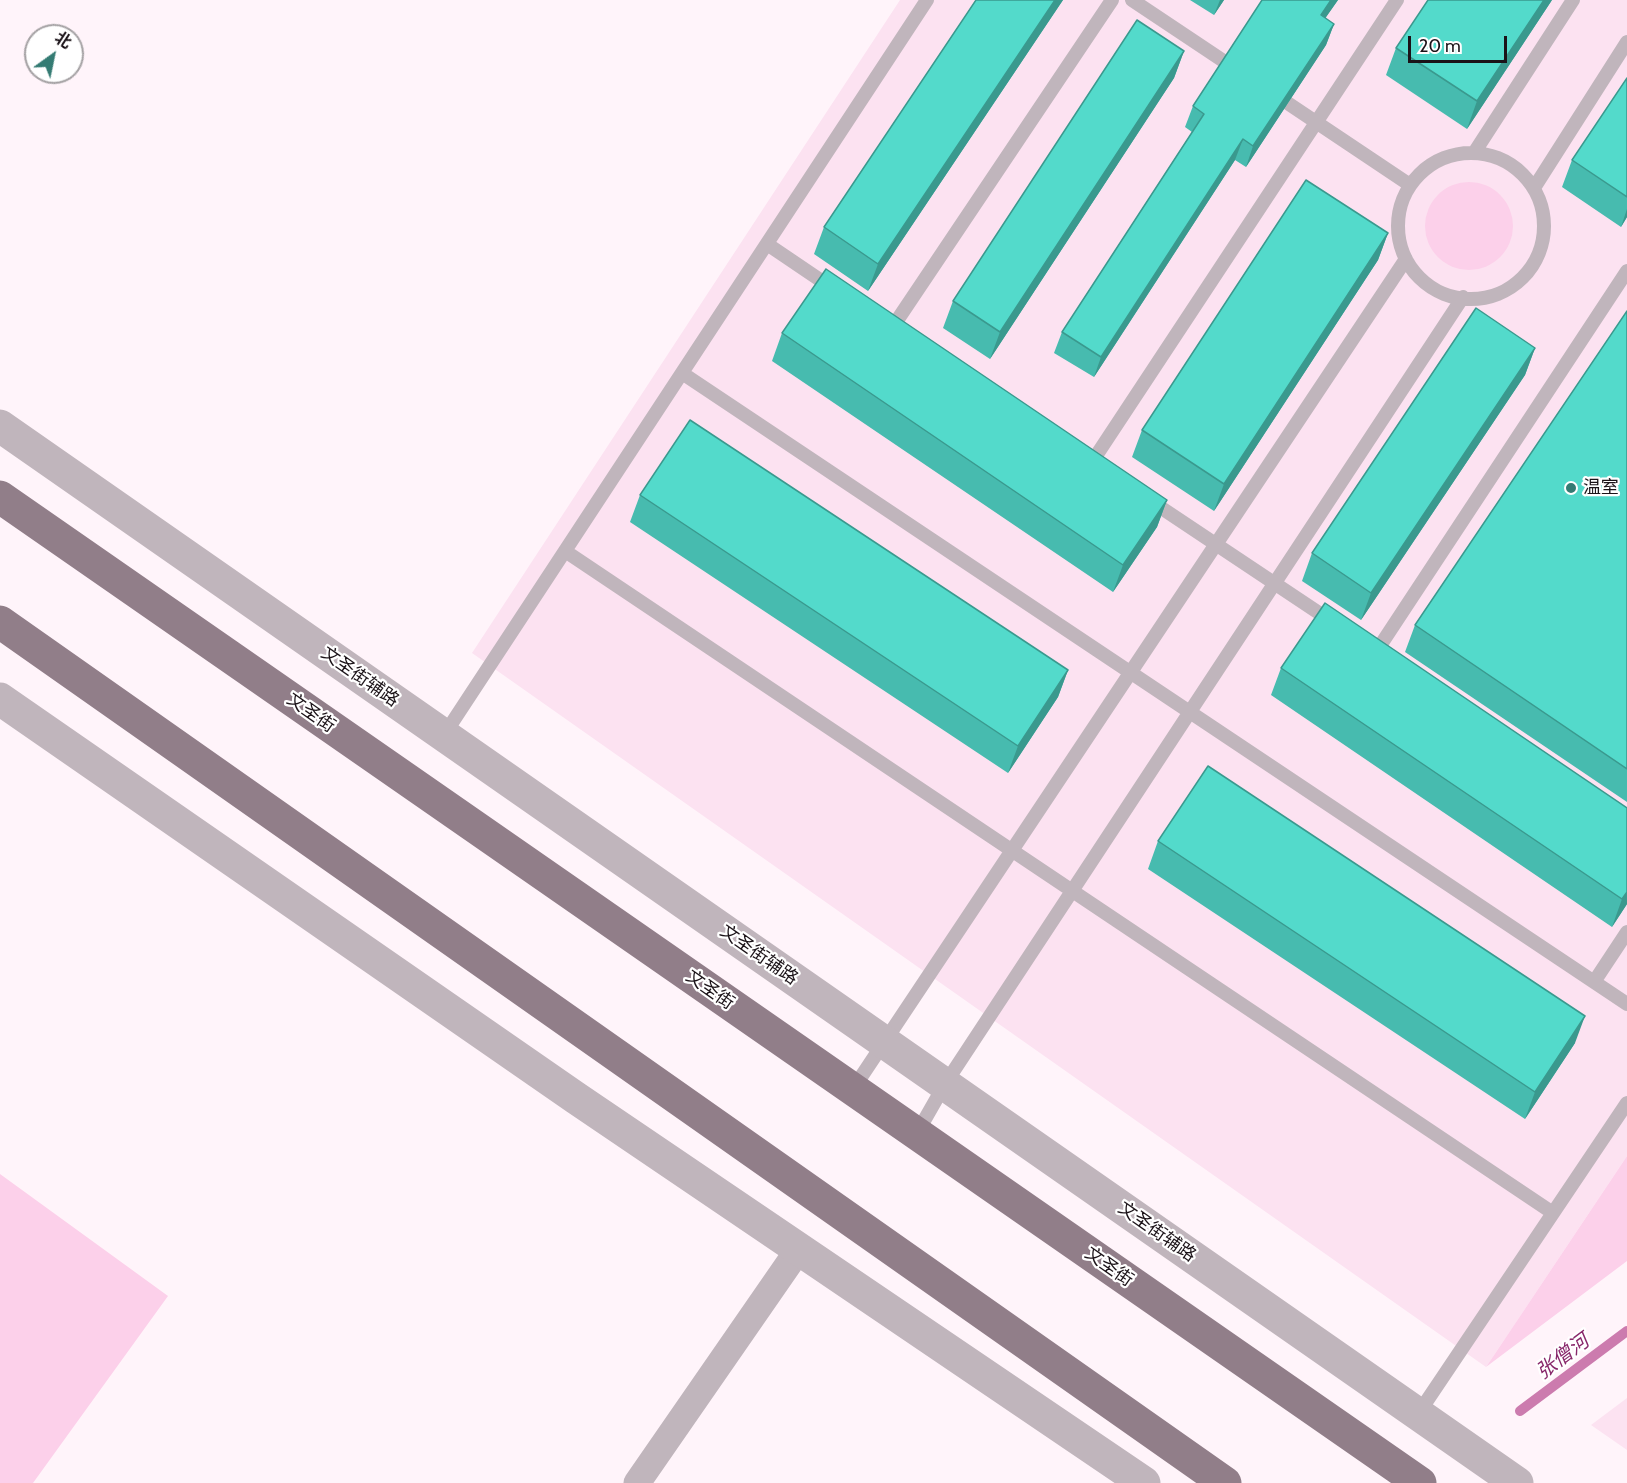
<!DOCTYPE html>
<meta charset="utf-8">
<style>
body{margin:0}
#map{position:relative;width:1627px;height:1483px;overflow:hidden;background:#fff4fa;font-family:Cabin,"Noto Sans SC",sans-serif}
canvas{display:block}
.north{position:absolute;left:24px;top:24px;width:60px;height:60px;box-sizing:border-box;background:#fff;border:2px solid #a4a1a3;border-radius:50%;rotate:33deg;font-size:16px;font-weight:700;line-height:24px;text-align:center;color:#1b1318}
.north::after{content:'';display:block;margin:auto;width:21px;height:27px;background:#347b73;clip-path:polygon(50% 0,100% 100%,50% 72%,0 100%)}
.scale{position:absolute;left:1408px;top:36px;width:99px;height:27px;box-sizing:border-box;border:3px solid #1b1318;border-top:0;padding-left:8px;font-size:18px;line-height:21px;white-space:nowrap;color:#1b1318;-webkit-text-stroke:4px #fff;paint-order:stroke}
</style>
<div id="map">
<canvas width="1627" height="1483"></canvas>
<div class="north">北</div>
<div class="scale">20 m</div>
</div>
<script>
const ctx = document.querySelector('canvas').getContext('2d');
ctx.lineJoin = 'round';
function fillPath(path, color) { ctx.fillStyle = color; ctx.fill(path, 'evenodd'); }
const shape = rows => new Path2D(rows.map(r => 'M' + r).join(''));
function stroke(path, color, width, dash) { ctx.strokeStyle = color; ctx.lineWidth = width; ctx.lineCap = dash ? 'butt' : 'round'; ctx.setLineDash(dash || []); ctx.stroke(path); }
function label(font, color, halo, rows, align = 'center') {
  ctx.font = font + ' Cabin,"Noto Sans SC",sans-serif'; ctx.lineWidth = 4.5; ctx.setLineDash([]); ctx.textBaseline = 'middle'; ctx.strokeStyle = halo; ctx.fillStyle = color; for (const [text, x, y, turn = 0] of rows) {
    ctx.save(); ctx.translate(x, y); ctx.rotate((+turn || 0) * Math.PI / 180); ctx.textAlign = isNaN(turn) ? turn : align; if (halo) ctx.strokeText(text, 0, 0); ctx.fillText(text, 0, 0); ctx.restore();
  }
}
fillPath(shape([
 [900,0,1627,0,1627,1156,1486,1367,472,653],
 [1627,1398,1627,1450,1591,1425]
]), '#fce2f1');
fillPath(shape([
 '1425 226a44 44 0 1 1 88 0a44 44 0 1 1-88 0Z',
 [1627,1156,1627,1261,1486,1367],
 [0,1174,168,1296,33,1483,0,1483]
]), '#fcd0ea');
stroke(shape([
 [1520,1411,1627,1331]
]), '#cc7bae', 10);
stroke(shape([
 [1132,0,1222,60],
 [1289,104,1410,185],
 [1474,153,1573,0],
 '1398 226a73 73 0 1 1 146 0a73 73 0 1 1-146 0Z',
 [1534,188,1627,42],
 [767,244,832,288],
 [892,328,1112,0],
 [682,373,1627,1004],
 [1092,462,1397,0],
 [1148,499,1334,623],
 [565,551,1553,1213],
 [1376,652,1627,271],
 [444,735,927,0],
 [1594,982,1627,932],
 [853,1089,1406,259],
 [917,1133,945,1084,1463,297],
 [1418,1414,1627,1103]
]), '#c0b5bc', 14);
stroke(shape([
 [637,1483,799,1249]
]), '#c0b5bc', 27);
stroke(shape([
 [0,426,1517,1483],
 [0,699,576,1098,1144,1483]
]), '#c0b5bc', 33);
stroke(shape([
 [0,497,1420,1483],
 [0,622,1225,1483]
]), '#917e89', 33);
fillPath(shape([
 [976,0,1063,0,868,291,814,254,824,227],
 [1190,0,1224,0,1214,15],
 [1262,0,1338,0,1325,18,1334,24,1326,45,1246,167,1235,160,1094,377,1054,353,1062,332,1192,132,1185,127,1193,106],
 [1552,0,1467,129,1386,75,1396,48],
 [1184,51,1174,78,990,359,943,328,953,301],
 [1627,78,1627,217,1621,227,1562,187,1572,160],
 [1388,233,1378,260,1214,511,1132,457,1142,430],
 [1627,311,1627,802,1405,652,1415,625],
 [782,333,1167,500,1157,527,1113,592,772,361],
 [1535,348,1525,375,1361,620,1302,581,1312,553],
 [640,495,1068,670,1058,697,1008,773,630,522],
 [1281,668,1627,808,1627,904,1612,927,1271,695],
 [1158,841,1575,1043,1525,1119,1148,869]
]), '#47bbaf');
fillPath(shape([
 [1055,0,1063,0,868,291,878,264],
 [1220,0,1224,0,1214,15],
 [1331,0,1338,0,1313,36,1321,15],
 [1544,0,1552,0,1467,129,1477,101],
 [1334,24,1326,45,1246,167,1253,146],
 [1184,51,1174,78,990,359,1000,332],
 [1243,139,1235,160,1094,377,1101,357],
 [1627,209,1627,217,1621,227],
 [1388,233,1378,260,1214,511,1224,484],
 [1535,348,1525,375,1361,620,1371,593],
 [1167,500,1157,527,1113,592,1123,565],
 [1068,670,1058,697,1008,773,1018,746],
 [1627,892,1627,904,1612,927,1622,899],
 [1585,1016,1575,1043,1525,1119,1535,1092]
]), '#3a998e');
const building = shape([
 [976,0,1055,0,878,264,824,227,976,0],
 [1262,0,1331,0,1321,15,1334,24,1253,146,1243,139,1101,357,1062,332,1204,114,1193,106,1262,0],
 [1428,0,1544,0,1477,101,1396,48,1428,0],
 [1137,20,1184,51,1000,332,953,301,1137,20],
 [1627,78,1627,197,1572,160,1627,78],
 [1306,180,1388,233,1224,484,1142,430,1306,180],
 [826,269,1167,500,1123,565,782,333,826,269],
 [1476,308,1535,348,1371,593,1312,553,1476,308],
 [1627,311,1627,769,1415,625,1627,311],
 [690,420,1068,670,1018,746,640,495,690,420],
 [1325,603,1627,808,1627,892,1622,899,1281,668,1325,603],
 [1208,766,1585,1016,1535,1092,1158,841,1208,766]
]);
fillPath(building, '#53dacb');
stroke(building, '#3a998e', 1.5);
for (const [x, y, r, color] of [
 [1571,488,6,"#347b73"]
]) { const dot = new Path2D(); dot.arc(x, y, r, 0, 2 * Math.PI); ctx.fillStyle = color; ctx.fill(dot); stroke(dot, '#fff', 2); }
label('18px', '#1b1318', '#fff', [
 ["温室",1583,488]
], 'left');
label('18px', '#1b1318', '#fff', [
 ["文圣街辅路",360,677,35],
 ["文圣街",311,713,35],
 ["文圣街辅路",759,955,35],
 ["文圣街",710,990,35],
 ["文圣街辅路",1157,1232,35],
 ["文圣街",1109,1267,35]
]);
label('italic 20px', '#88286b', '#fff', [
 ["张僧河",1563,1357,-37]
]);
</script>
